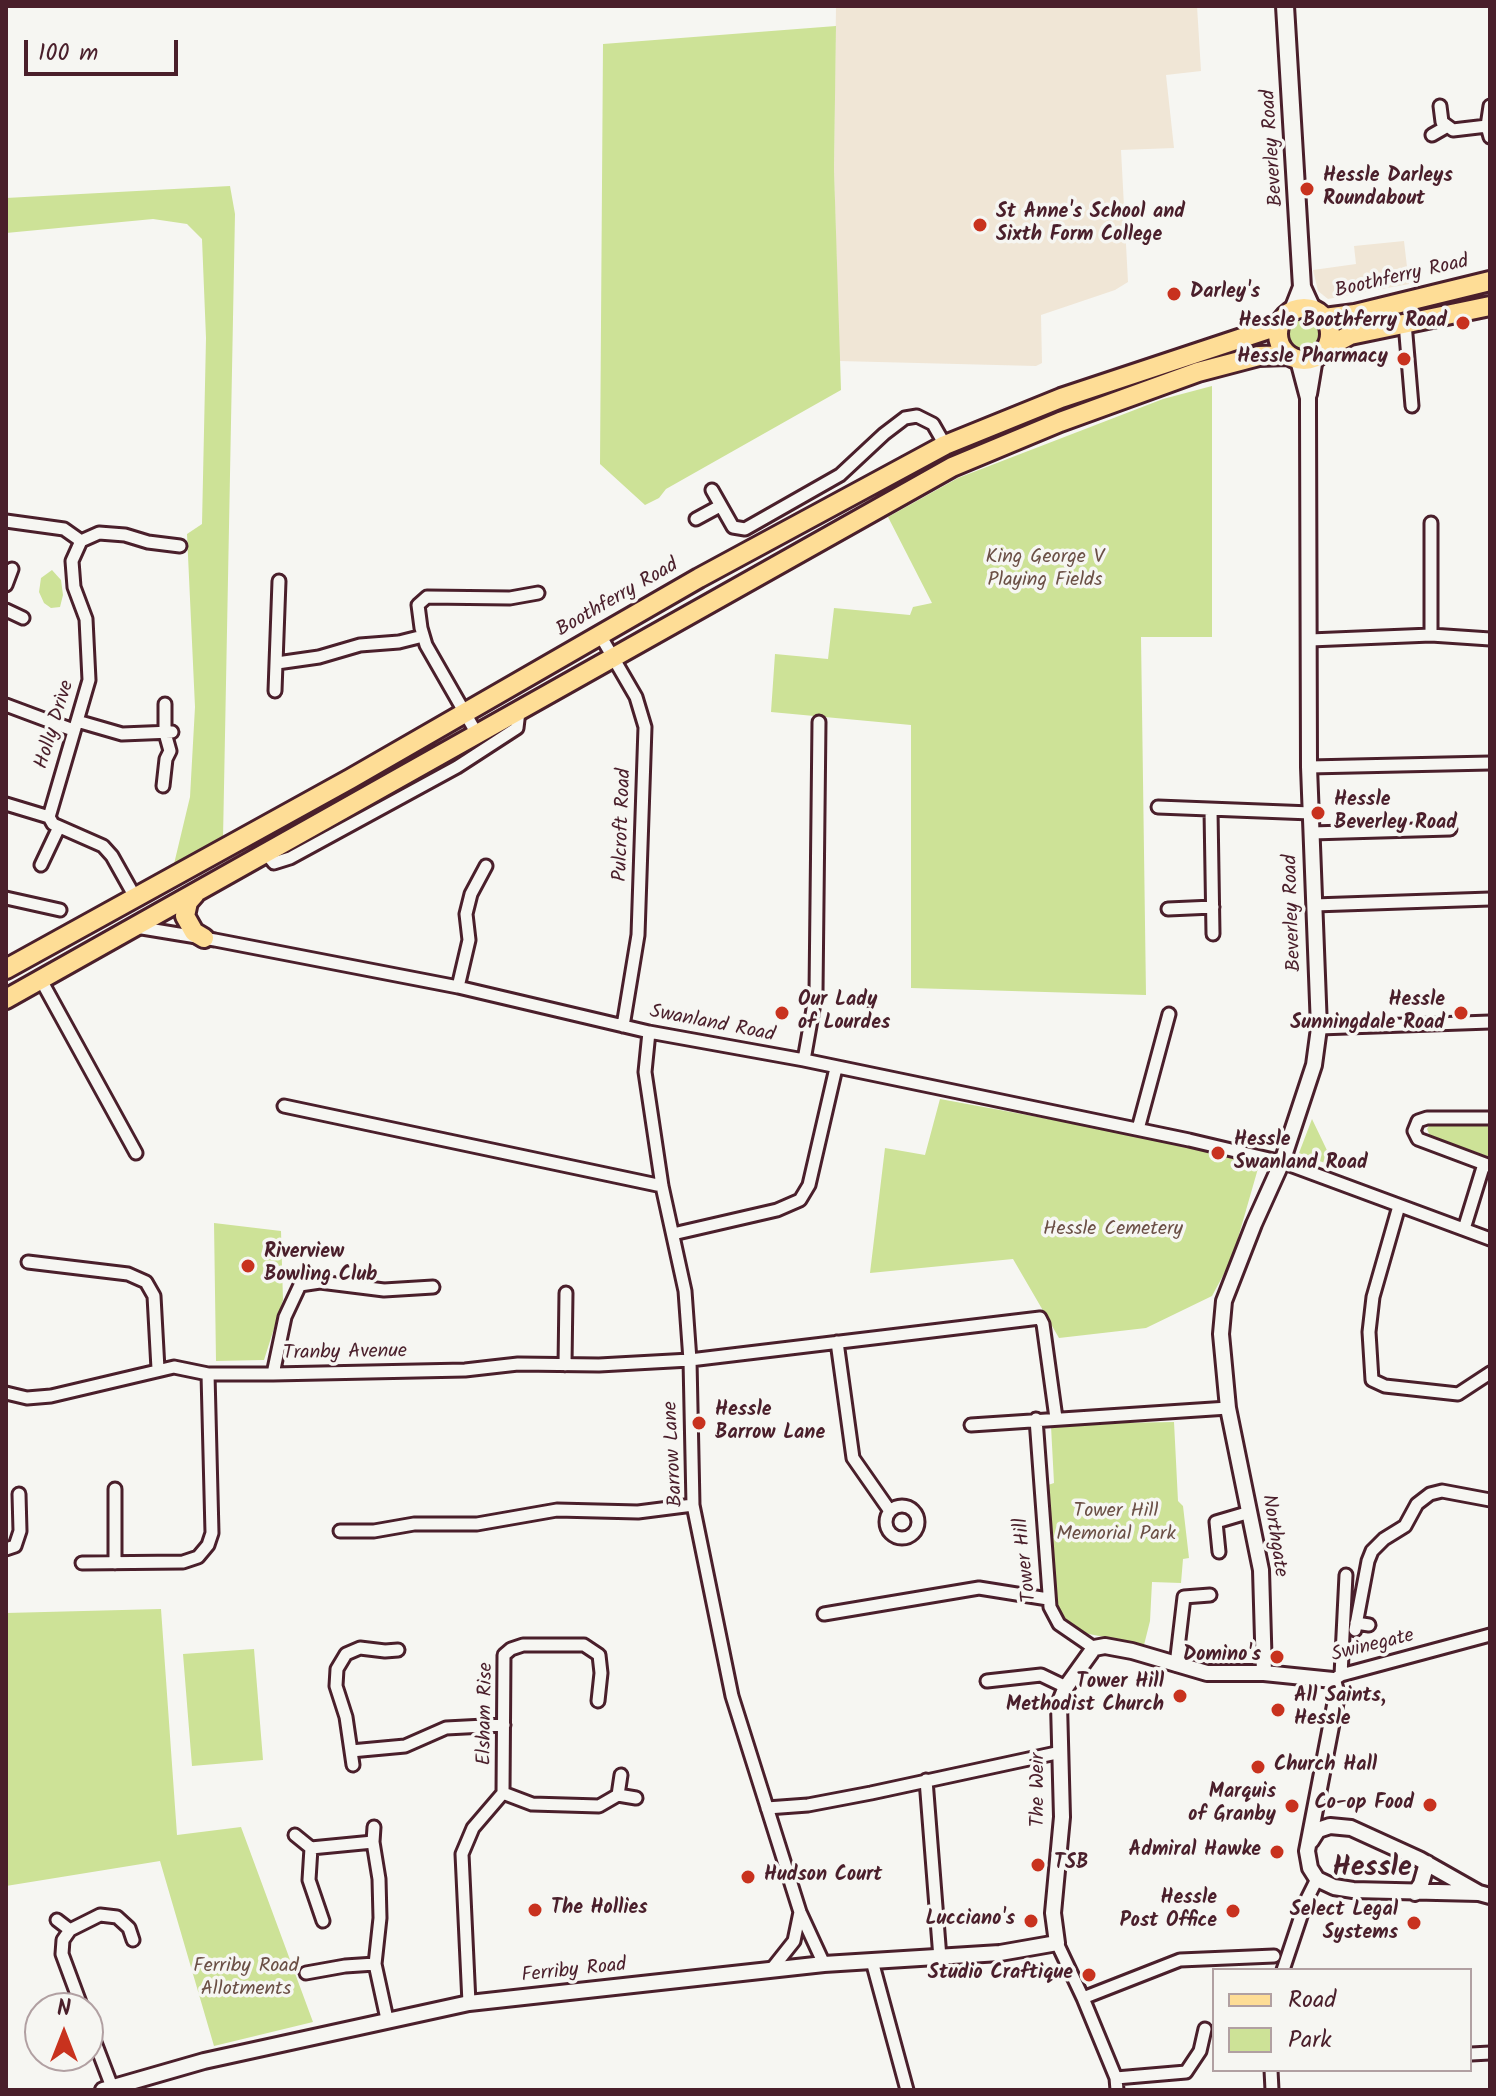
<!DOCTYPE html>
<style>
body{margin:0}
#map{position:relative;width:1496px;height:2096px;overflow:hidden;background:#f6f6f2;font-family:Kalam,sans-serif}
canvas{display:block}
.frame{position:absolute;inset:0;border:8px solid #4a1f2b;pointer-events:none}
.legend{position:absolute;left:1212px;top:1968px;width:260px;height:104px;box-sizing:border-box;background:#f6f6f2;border:2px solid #b1a0a2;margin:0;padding:10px 14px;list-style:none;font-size:24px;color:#4a1f2b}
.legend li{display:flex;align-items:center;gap:16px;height:40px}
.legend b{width:40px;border:2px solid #b1a0a2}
.north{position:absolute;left:24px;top:1992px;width:80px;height:80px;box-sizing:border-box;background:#f6f6f2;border:2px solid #b1a0a2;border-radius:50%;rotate:0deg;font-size:22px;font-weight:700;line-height:32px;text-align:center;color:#4a1f2b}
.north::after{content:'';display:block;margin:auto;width:28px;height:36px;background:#c8321e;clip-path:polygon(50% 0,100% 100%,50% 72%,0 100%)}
.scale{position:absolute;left:24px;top:40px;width:154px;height:36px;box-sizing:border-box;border:4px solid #4a1f2b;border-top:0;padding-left:10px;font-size:24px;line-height:28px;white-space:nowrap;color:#4a1f2b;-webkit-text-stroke:6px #f6f6f2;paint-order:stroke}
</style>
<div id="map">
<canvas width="1496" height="2096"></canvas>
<div class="frame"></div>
<ul class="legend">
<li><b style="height:10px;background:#fedd96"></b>Road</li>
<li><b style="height:22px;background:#cde297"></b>Park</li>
</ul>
<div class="north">N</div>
<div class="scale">100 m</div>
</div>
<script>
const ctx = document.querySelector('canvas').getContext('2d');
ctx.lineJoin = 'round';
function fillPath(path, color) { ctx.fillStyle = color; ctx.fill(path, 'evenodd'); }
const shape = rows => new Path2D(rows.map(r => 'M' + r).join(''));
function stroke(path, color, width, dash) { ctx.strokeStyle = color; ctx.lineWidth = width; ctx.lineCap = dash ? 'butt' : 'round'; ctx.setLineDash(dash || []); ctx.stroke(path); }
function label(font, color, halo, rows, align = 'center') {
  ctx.font = font + ' Kalam,sans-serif'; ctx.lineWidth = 7; ctx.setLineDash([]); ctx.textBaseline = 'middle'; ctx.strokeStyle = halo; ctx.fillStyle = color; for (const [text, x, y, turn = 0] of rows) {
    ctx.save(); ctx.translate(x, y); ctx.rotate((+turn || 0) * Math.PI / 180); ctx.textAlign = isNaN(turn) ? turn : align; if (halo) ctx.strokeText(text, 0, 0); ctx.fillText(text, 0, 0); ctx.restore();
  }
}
fillPath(shape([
 [836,6,1197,6,1201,71,1166,75,1174,148,1121,150,1128,282,1115,290,1041,315,1042,363,1036,366,839,361,834,169],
 [1404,241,1409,284,1328,299,1318,291,1313,270,1356,264,1354,246]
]), '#f0e6d6');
fillPath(shape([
 [836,26,834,169,841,390,666,489,659,498,645,505,600,464,603,44],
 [230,186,235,214,223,839,174,864,190,797,195,707,187,534,202,524,206,338,202,239,187,224,153,219,6,233,6,198],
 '1284 335a19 19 0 1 1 38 0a19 19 0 1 1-38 0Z',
 [1212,386,1212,637,1141,637,1146,995,911,988,911,725,771,712,775,654,828,659,834,608,910,615,913,607,932,603,888,517,958,478,1163,399],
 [52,570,61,580,63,595,60,607,51,608,44,603,39,592,41,578],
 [940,1099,1261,1158,1232,1259,1212,1296,1146,1328,1059,1338,1013,1259,870,1273,885,1148,925,1155],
 [1312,1119,1335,1167,1299,1153],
 [1490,1123,1490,1157,1430,1136,1427,1129,1430,1124],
 [214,1223,281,1231,283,1300,264,1360,216,1361],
 [1174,1422,1178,1501,1183,1506,1189,1558,1183,1559,1181,1583,1152,1582,1150,1621,1144,1645,1084,1633,1066,1624,1058,1615,1050,1574,1045,1486,1054,1483,1051,1426,1056,1424],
 [161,1609,177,1835,241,1827,313,2022,214,2046,160,1861,6,1886,6,1613],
 [254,1649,263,1760,192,1766,183,1654]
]), '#cde297');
const minor = shape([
 [1440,106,1442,122,1453,130,1487,126],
 [1490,106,1487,126,1490,137],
 [1432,135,1446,127],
 [1405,323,1412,406],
 [712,490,733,527,745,529,840,475,884,434,905,418,917,416,933,424,945,445],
 [696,519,720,506],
 [6,521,64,529,81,541],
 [1431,523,1431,635],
 [6,585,12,569],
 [6,610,23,618],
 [600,635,636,697,645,727,638,935,623,1026],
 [1310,640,1431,635,1490,639],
 [277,663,319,657,360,645,399,642,423,636],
 [275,691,279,581],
 [6,705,73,730],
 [77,721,122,734,172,732],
 [477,734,426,645,421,628,418,605,427,597,510,598,538,593],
 [1309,767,1490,763],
 [163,786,166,759,170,751,165,733,165,704],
 [6,804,49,817],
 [1158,807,1311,813],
 [1211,810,1213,934],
 [1311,833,1450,829],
 [265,852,274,863,290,858,457,767,517,728,519,711],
 [41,865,59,827],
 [135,897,112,856,103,846,53,824,49,817,89,680,86,619,74,587,72,561,81,541,99,533,125,535,148,542,180,546],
 [6,898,60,910],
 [1314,905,1490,899],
 [1168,909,1213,907],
 [136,927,215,940,458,987,649,1032,804,1060,1189,1140,1282,1162,1490,1239],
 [41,980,136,1153],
 [458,987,469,940,466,914,471,894,486,866],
 [1319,1028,1490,1022],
 [649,1032,645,1072,662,1186,685,1291,690,1360,693,1505,732,1696,800,1912,824,1964],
 [804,1060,816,992,819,722],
 [284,1106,662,1186],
 [1490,1118,1427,1118,1418,1121,1414,1131,1418,1139,1490,1166],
 [1138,1129,1169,1014],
 [1399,1206,1373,1297,1369,1332,1372,1380,1385,1386,1458,1394,1490,1373],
 [1464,1229,1484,1164],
 [673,1234,777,1210,800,1200,809,1185,836,1068],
 [28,1262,128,1274,146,1282,154,1296,158,1369],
 [837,1342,853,1458,890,1511],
 [565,1365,566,1293],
 [273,1374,285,1317,300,1285,320,1282,384,1290,433,1287],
 [6,1393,27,1398,51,1396,174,1367,208,1374,273,1374,465,1370,518,1364,599,1365,690,1360,1040,1318,1043,1324,1056,1418],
 [1036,1419,1050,1607,1059,1624,1094,1648],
 [971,1425,1228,1408],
 '886 1522a16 16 0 1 1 32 0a16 16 0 1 1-32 0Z',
 [340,1531,374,1531,414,1524,477,1524,557,1510,638,1512,693,1505],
 [6,1549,15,1546,20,1531,19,1494],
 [1219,1552,1216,1522,1250,1512],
 [82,1563,183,1562,198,1557,208,1545,212,1533,208,1374],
 [115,1563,115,1489],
 [824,1614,979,1588,1048,1599],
 [1356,1623,1369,1625],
 [1355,1630,1368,1561,1372,1551,1384,1539,1405,1526,1417,1504,1430,1494,1442,1491,1490,1500],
 [1176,1665,1184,1597,1210,1595],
 [1341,1675,1346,1575],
 [1333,1680,1341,1675,1490,1635],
 [987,1681,1041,1675,1066,1687],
 [351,1751,405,1746,446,1728,504,1725],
 [353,1765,346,1717,336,1686,337,1669,346,1654,360,1648,385,1651,398,1650],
 [621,1775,618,1795,636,1798],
 [926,1780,940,1958],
 [503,1793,532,1804,599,1806,618,1795],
 [767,1808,808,1805,871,1793,1061,1752],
 [295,1835,311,1848],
 [373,1842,374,1827],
 [57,1920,70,1930],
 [323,1921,309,1880,311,1848,373,1842,379,1879,380,1918,375,1964,387,2019],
 [1057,1943,1083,1998,1116,2078,1117,2090],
 [872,1961,907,2090],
 [771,1970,794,1941,800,1912],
 [1283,1970,1306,1901,1317,1879],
 [306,1973,345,1966,375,1964],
 [1083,1998,1180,1960,1274,1956],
 [469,2003,462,1854,473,1828,503,1793,504,1655,511,1649,523,1645,584,1645,599,1655,601,1673,598,1701],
 [82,2008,62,1954,63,1940,70,1930,100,1915,117,1917,129,1928,133,1940],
 [88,2024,112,2087],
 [1471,2054,1490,2053],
 [1271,2070,1272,2090],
 [1116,2078,1186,2072,1200,2051,1205,2029]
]);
const tertiary = shape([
 [1309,394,1315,358],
 [1264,1673,1261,1570,1228,1408,1221,1334,1224,1301,1254,1224,1282,1162,1314,1065,1319,1028,1309,767,1308,412,1308,398,1298,360],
 [1311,1841,1318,1830,1330,1826,1351,1828,1419,1859,1479,1893],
 [1415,1893,1421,1884,1427,1863],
 [103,2090,204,2061,469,2003,824,1964,1000,1953,1057,1943,1053,1913,1062,1817,1059,1704,1066,1687,1094,1648,1105,1646,1132,1651,1207,1673,1264,1673,1333,1680,1337,1695,1307,1851,1310,1868,1317,1879,1334,1887,1353,1890,1479,1893,1490,1896]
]);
const secondary = shape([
 [1285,6,1302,287,1312,309],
 [1293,310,1302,287]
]);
const primary = shape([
 '1278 334a26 26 0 1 1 52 0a26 26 0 1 1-52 0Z',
 [1324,318,1355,314,1490,281],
 [1326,348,1350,335,1490,306],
 [195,894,188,902,185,916,194,932,204,938],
 [6,969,350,779,699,578,945,445,1061,398,1278,326],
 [6,999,952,467,1060,422,1198,372,1259,356,1287,355]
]);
stroke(minor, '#4a1f2b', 17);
stroke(tertiary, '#4a1f2b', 20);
stroke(secondary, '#4a1f2b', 22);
stroke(primary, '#4a1f2b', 24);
stroke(minor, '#f6f6f2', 11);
stroke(tertiary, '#f6f6f2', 14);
stroke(secondary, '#f6f6f2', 16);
stroke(primary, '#fedd96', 18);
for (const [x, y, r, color] of [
 [1307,189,8,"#c8321e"],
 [980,225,8,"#c8321e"],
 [1174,294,8,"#c8321e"],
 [1463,323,8,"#c8321e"],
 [1404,359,8,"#c8321e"],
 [1318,813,8,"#c8321e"],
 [782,1013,8,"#c8321e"],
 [1461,1013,8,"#c8321e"],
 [1218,1153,8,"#c8321e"],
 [248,1266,8,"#c8321e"],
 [699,1423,8,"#c8321e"],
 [1277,1657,8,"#c8321e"],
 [1180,1696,8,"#c8321e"],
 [1278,1710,8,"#c8321e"],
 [1258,1767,8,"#c8321e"],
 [1430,1805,8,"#c8321e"],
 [1292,1806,8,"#c8321e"],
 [1277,1852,8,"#c8321e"],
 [1038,1865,8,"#c8321e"],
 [748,1877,8,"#c8321e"],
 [535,1910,8,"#c8321e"],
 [1233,1911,8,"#c8321e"],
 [1031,1921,8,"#c8321e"],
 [1414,1923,8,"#c8321e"],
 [1089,1975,8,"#c8321e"]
]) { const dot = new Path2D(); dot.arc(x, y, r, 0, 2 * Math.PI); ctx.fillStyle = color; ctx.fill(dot); stroke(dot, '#f6f6f2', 3); }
label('20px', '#4a1f2b', '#f6f6f2', [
 ["Beverley Road",1274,148,-94],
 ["Boothferry Road",1402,278,-13],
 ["Boothferry Road",618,599,-30],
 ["Holly Drive",56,725,-73],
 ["Pulcroft Road",624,825,-88],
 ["Beverley Road",1294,913,-92],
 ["Swanland Road",712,1025,11],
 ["Tranby Avenue",345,1354,-1],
 ["Barrow Lane",675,1454,-93],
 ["Northgate",1273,1536,81],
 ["Tower Hill",1027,1560,-96],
 ["Swinegate",1373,1647,-14],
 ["Elsham Rise",487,1714,-89],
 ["The Weir",1040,1790,-90],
 ["Ferriby Road",574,1972,-6]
]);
label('bold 20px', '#4a1f2b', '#f6f6f2', [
 ["Hessle Darleys",1323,178],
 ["Roundabout",1323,201],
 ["St Anne's School and",996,214],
 ["Sixth Form College",996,237],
 ["Darley's",1190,294],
 ["Hessle Boothferry Road",1447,323,"right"],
 ["Hessle Pharmacy",1388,359,"right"],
 ["Hessle",1334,802],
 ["Beverley Road",1334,825],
 ["Our Lady",798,1002],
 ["of Lourdes",798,1025],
 ["Hessle",1445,1002,"right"],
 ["Sunningdale Road",1445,1025,"right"],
 ["Hessle",1234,1142],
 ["Swanland Road",1234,1165],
 ["Riverview",264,1254],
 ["Bowling Club",264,1277],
 ["Hessle",715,1412],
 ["Barrow Lane",715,1435],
 ["Domino's",1261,1657,"right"],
 ["Tower Hill",1164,1684,"right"],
 ["Methodist Church",1164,1707,"right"],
 ["All Saints,",1294,1698],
 ["Hessle",1294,1721],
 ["Church Hall",1274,1767],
 ["Marquis",1276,1794,"right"],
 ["of Granby",1276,1817,"right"],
 ["Co-op Food",1414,1805,"right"],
 ["Admiral Hawke",1261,1852,"right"],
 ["TSB",1054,1865],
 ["Hudson Court",764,1877],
 ["Hessle",1217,1900,"right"],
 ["Post Office",1217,1923,"right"],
 ["The Hollies",551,1910],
 ["Select Legal",1398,1912,"right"],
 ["Systems",1398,1935,"right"],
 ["Lucciano's",1015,1921,"right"],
 ["Studio Craftique",1073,1975,"right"]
], 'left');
label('20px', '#6b5046', '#f6f6f2', [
 ["King George V",1045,559],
 ["Playing Fields",1045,582],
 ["Hessle Cemetery",1113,1231],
 ["Tower Hill",1116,1513],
 ["Memorial Park",1116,1536],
 ["Ferriby Road",246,1968],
 ["Allotments",246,1991]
]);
label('bold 28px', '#4a1f2b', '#f6f6f2', [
 ["Hessle",1372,1870]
]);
</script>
